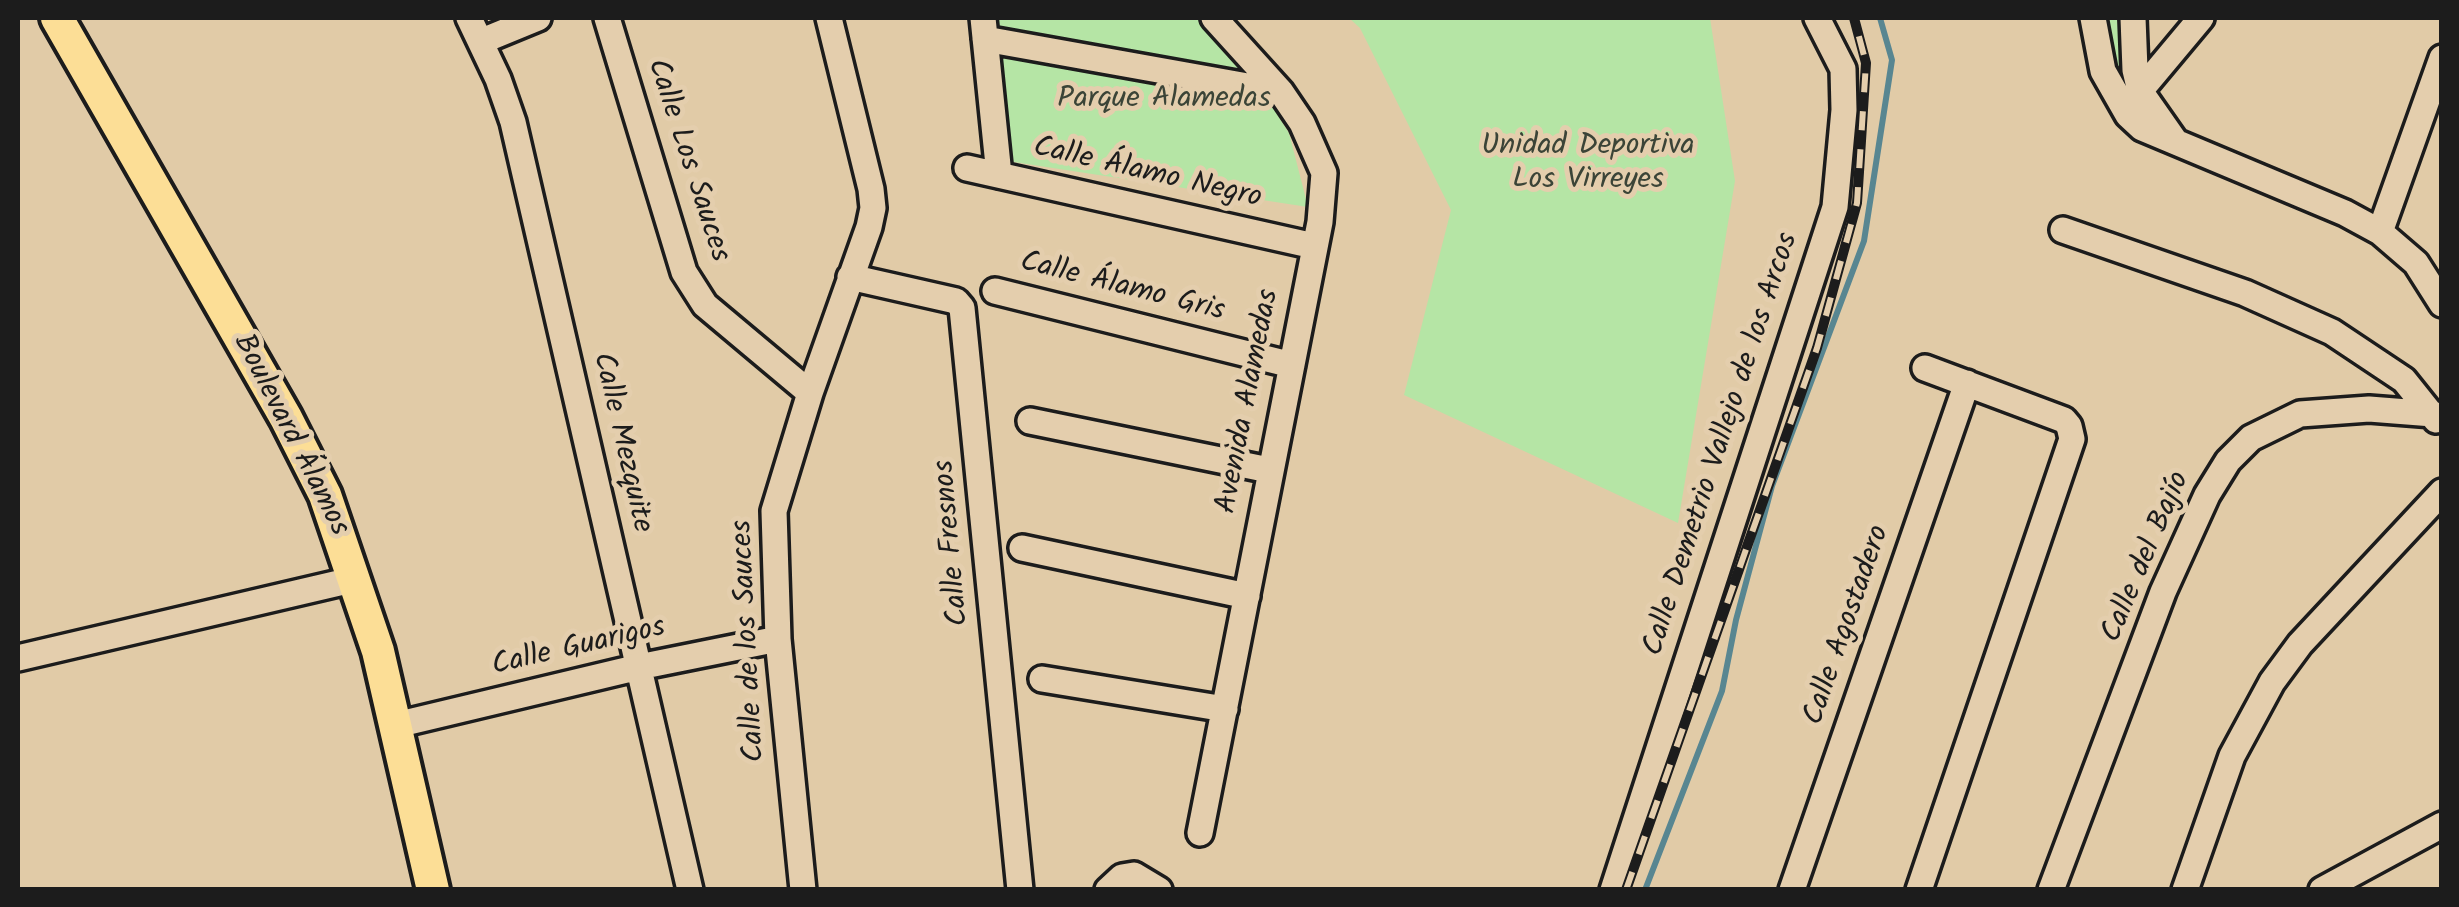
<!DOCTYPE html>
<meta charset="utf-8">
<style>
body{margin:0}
#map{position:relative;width:2459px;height:907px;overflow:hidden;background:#e1cba7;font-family:Kalam,sans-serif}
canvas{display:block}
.frame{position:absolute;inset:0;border:20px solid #1c1c1c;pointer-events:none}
</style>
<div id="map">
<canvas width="2459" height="907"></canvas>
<div class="frame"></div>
</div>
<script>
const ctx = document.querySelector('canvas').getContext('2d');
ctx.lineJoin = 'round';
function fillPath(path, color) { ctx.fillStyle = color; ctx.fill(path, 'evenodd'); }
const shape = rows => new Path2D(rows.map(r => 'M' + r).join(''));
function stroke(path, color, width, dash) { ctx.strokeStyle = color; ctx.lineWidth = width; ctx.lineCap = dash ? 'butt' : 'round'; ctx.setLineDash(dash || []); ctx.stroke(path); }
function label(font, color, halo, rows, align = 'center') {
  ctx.font = font + ' Kalam,sans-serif'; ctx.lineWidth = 10; ctx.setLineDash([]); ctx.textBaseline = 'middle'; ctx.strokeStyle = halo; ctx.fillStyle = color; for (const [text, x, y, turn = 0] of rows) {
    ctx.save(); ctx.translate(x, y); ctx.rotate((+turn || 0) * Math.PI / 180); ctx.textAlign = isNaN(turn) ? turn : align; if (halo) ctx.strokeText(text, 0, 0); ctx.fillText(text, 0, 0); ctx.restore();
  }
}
fillPath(shape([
 [993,18,1201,18,1249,70,1289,133,1308,207,1007,161],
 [1349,18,1710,18,1735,181,1678,523,1404,395,1451,210,1360,28],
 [2095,18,2138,18,2140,72,2117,86]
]), '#b5e5a5');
stroke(shape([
 [1645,890,1722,691,1736,620,1772,486,1864,241,1892,60,1880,18]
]), '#588691', 6);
const minor = shape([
 [469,18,498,79,513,122,690,890],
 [607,18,684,272,705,305,810,393],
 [983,18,999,175],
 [2093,18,2103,71,2128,115,2142,128,2345,213,2380,232,2416,263,2442,304],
 [2133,18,2135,70,2140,91,2175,141],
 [985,39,1281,92],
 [482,41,538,18],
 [2140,91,2201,18],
 [967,168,1314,246],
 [2063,230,2245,293,2332,332,2404,380,2436,420],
 [2380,232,2442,58],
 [850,277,956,301,962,308,1020,890],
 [995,291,1292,365],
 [1030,421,1269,470],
 [1022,548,1247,596],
 [18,658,356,579],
 [1042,679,1225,709],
 [396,725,639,667,778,639],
 [1200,833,1320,222,1324,173,1302,123,1281,92,1214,18],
 [803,890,778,639,774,511,810,393,869,227,873,208,871,189,829,18],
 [1108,890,1122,877,1134,875,1159,890],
 [1613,890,1835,207,1844,110,1843,69,1817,18],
 [1792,890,1967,383],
 [1919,890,2072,439,2069,426,2064,420,1925,368],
 [2051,890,2163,592,2207,495,2228,461,2251,438,2300,414,2369,409,2433,414],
 [2185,890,2232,756,2272,682,2300,644,2442,492],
 [2322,890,2442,825]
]);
const major = shape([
 [57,18,286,418,325,495,378,651,433,890]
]);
stroke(minor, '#1c1c1c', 32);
stroke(major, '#1c1c1c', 40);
stroke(minor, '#e4cead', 25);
stroke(major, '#fcde96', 32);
const rail = shape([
 [1626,890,1817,348,1857,203,1866,63,1854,18]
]);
stroke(rail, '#1c1c1c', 10);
stroke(rail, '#e4cead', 6, [19]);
label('30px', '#3b4437', '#e4cead', [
 ["Parque Alamedas",1164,101],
 ["Unidad Deportiva",1588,148],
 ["Los Virreyes",1588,182]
]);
label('30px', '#1c1c1c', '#e4cead', [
 ["Calle Los Sauces",686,161,72],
 ["Calle Álamo Negro",1147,175,13],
 ["Calle Álamo Gris",1122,289,14],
 ["Avenida Alamedas",1250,402,-79],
 ["Boulevard Álamos",289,436,63],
 ["Calle Mezquite",620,443,77],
 ["Calle Demetrio Vallejo de los Arcos",1723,445,-72],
 ["Calle Fresnos",954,543,-95],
 ["Calle del Bajío",2148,558,-67],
 ["Calle Agostadero",1849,626,-71],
 ["Calle de los Sauces",751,641,-93],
 ["Calle Guarigos",579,649,-13]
]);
</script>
